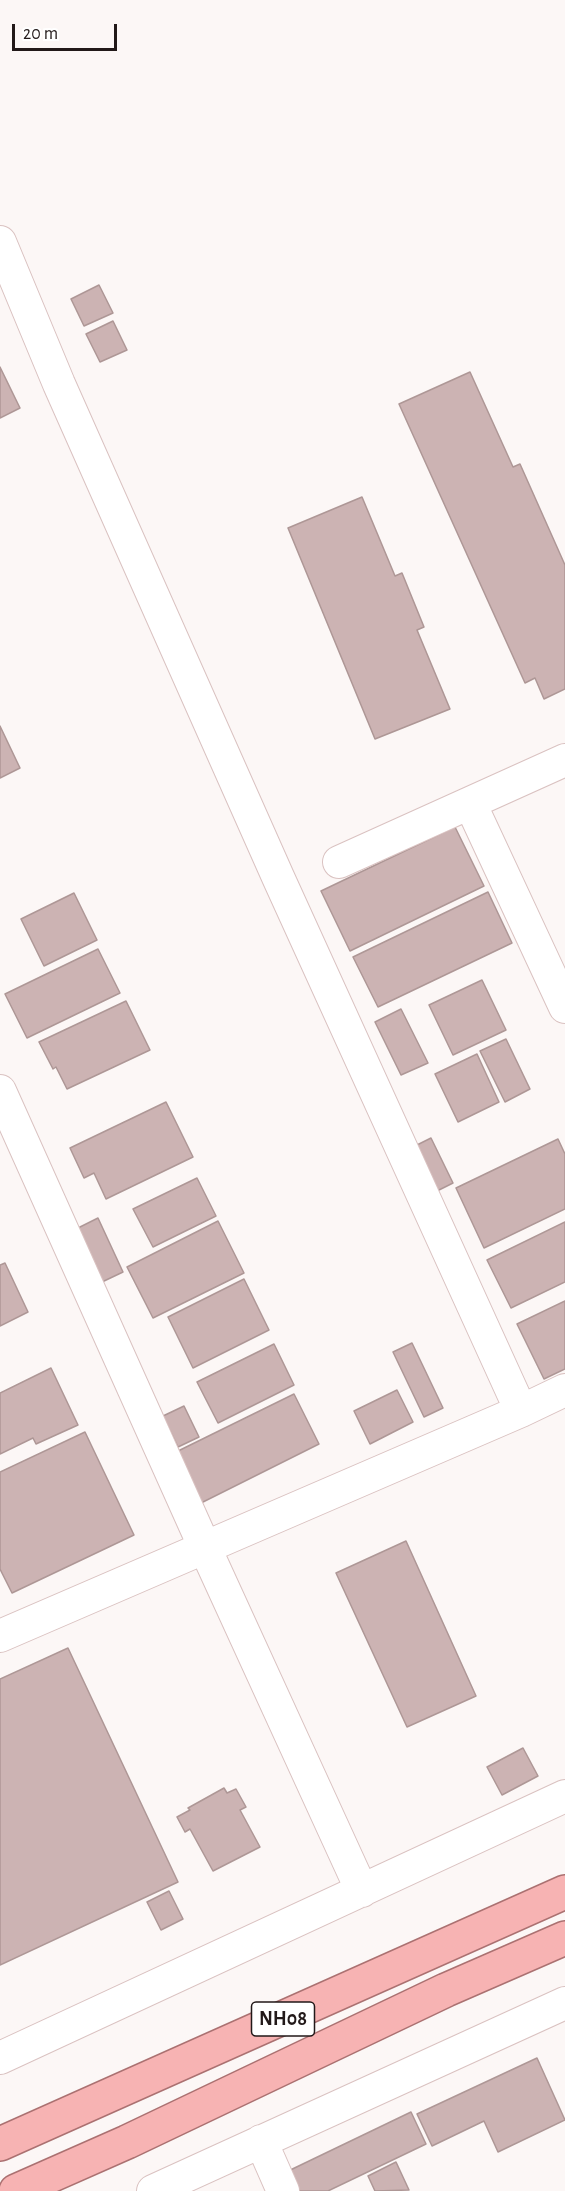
<!DOCTYPE html>
<style>
body{margin:0}
#map{position:relative;width:565px;height:2191px;overflow:hidden;background:#fcf7f6;font-family:"Alegreya Sans",sans-serif}
canvas{display:block}
.scale{position:absolute;left:12px;top:24px;width:105px;height:27px;box-sizing:border-box;border:3px solid #221919;border-top:0;padding-left:8px;font-size:18px;line-height:21px;white-space:nowrap;color:#221919;-webkit-text-stroke:4px #fff;paint-order:stroke}
</style>
<div id="map">
<canvas width="565" height="2191"></canvas>
<div class="scale">20 m</div>
</div>
<script>
const ctx = document.querySelector('canvas').getContext('2d');
ctx.lineJoin = 'round';
function fillPath(path, color) { ctx.fillStyle = color; ctx.fill(path, 'evenodd'); }
const shape = rows => new Path2D(rows.map(r => 'M' + r).join(''));
function stroke(path, color, width, dash) { ctx.strokeStyle = color; ctx.lineWidth = width; ctx.lineCap = dash ? 'butt' : 'round'; ctx.setLineDash(dash || []); ctx.stroke(path); }
function label(font, color, halo, rows, align = 'center') {
  ctx.font = font + ' "Alegreya Sans",sans-serif'; ctx.lineWidth = 4.5; ctx.setLineDash([]); ctx.textBaseline = 'middle'; ctx.strokeStyle = halo; ctx.fillStyle = color; for (const [text, x, y, turn = 0] of rows) {
    ctx.save(); ctx.translate(x, y); ctx.rotate((+turn || 0) * Math.PI / 180); ctx.textAlign = isNaN(turn) ? turn : align; if (halo) ctx.strokeText(text, 0, 0); ctx.fillText(text, 0, 0); ctx.restore();
  }
}
const building = shape([
 [99,285,113,313,84,326,71,299,99,285],
 [113,321,127,350,100,362,86,334,113,321],
 [0,367,20,408,0,418,0,367],
 [470,372,513,467,520,464,565,565,565,689,544,699,535,678,525,683,399,404,470,372],
 [362,497,395,576,402,573,424,627,417,630,450,709,375,739,288,528,362,497],
 [0,726,20,768,0,778,0,726],
 [455,827,484,886,350,951,321,891,455,827],
 [488,892,512,943,378,1007,353,957,488,892],
 [74,893,97,940,44,966,21,919,74,893],
 [98,949,120,993,27,1038,5,994,98,949],
 [482,980,506,1030,453,1055,429,1005,482,980],
 [126,1001,150,1050,67,1089,56,1067,53,1069,39,1042,126,1001],
 [401,1009,428,1063,401,1075,375,1022,401,1009],
 [506,1039,530,1089,505,1102,480,1051,506,1039],
 [477,1054,499,1102,458,1122,435,1074,477,1054],
 [166,1102,193,1157,106,1199,94,1173,84,1178,70,1148,166,1102],
 [431,1138,453,1183,433,1193,411,1148,431,1138],
 [558,1139,565,1154,565,1209,484,1248,456,1188,558,1139],
 [197,1178,216,1216,153,1247,133,1209,197,1178],
 [98,1218,123,1272,102,1282,76,1229,98,1218],
 [218,1221,244,1273,153,1318,127,1267,218,1221],
 [565,1222,565,1282,511,1308,487,1260,565,1222],
 [5,1263,28,1312,0,1326,0,1265,5,1263],
 [244,1279,269,1330,193,1368,168,1317,244,1279],
 [565,1301,565,1369,544,1379,517,1324,565,1301],
 [412,1343,443,1408,424,1417,393,1352,412,1343],
 [274,1344,294,1385,218,1423,197,1382,274,1344],
 [51,1368,78,1425,36,1444,33,1438,0,1454,0,1393,51,1368],
 [397,1390,413,1422,370,1444,354,1411,397,1390],
 [294,1394,319,1444,199,1504,174,1453,294,1394],
 [184,1406,199,1437,178,1447,163,1416,184,1406],
 [85,1432,134,1535,12,1593,0,1569,0,1472,85,1432],
 [406,1541,476,1696,407,1727,336,1573,406,1541],
 [68,1648,178,1882,0,1965,0,1679,68,1648],
 [523,1748,538,1776,502,1795,487,1767,523,1748],
 [224,1788,227,1793,236,1789,246,1807,240,1810,260,1847,213,1871,190,1829,185,1832,177,1817,190,1810,188,1808,224,1788],
 [169,1891,183,1919,161,1930,147,1902,169,1891],
 [537,2058,565,2120,498,2152,484,2121,432,2146,417,2114,537,2058],
 [411,2112,426,2144,328,2191,291,2191,282,2174,411,2112],
 [396,2162,409,2190,375,2191,368,2176,396,2162]
]);
fillPath(building, '#ccb3b3');
stroke(building, '#ae9796', 1.5);
const minor = shape([
 [0,242,59,384,278,877,521,1411],
 [470,803,565,1007],
 [339,862,565,760],
 [0,1091,205,1548,362,1891],
 [0,1636,521,1411,565,1390],
 [0,2058,565,1796],
 [261,2141,283,2191],
 [153,2191,565,2003]
]);
const trunk = shape([
 [0,2144,565,1892],
 [16,2191,127,2142,446,1990,565,1938]
]);
stroke(minor, '#dac2c1', 34);
stroke(trunk, '#ab7171', 36);
stroke(minor, '#fff', 32);
stroke(trunk, '#f7b3b3', 33);
for (const [x, y, w] of [
 [283,2019,63]
]) { const box = new Path2D(); box.roundRect(x - w / 2, y - 17, w, 34, 4.5); ctx.fillStyle = '#fff'; ctx.fill(box); stroke(box, '#221919', 1.5); }
label('bold 20px', '#221919', null, [
 ["NH08",283,2019]
]);
</script>
